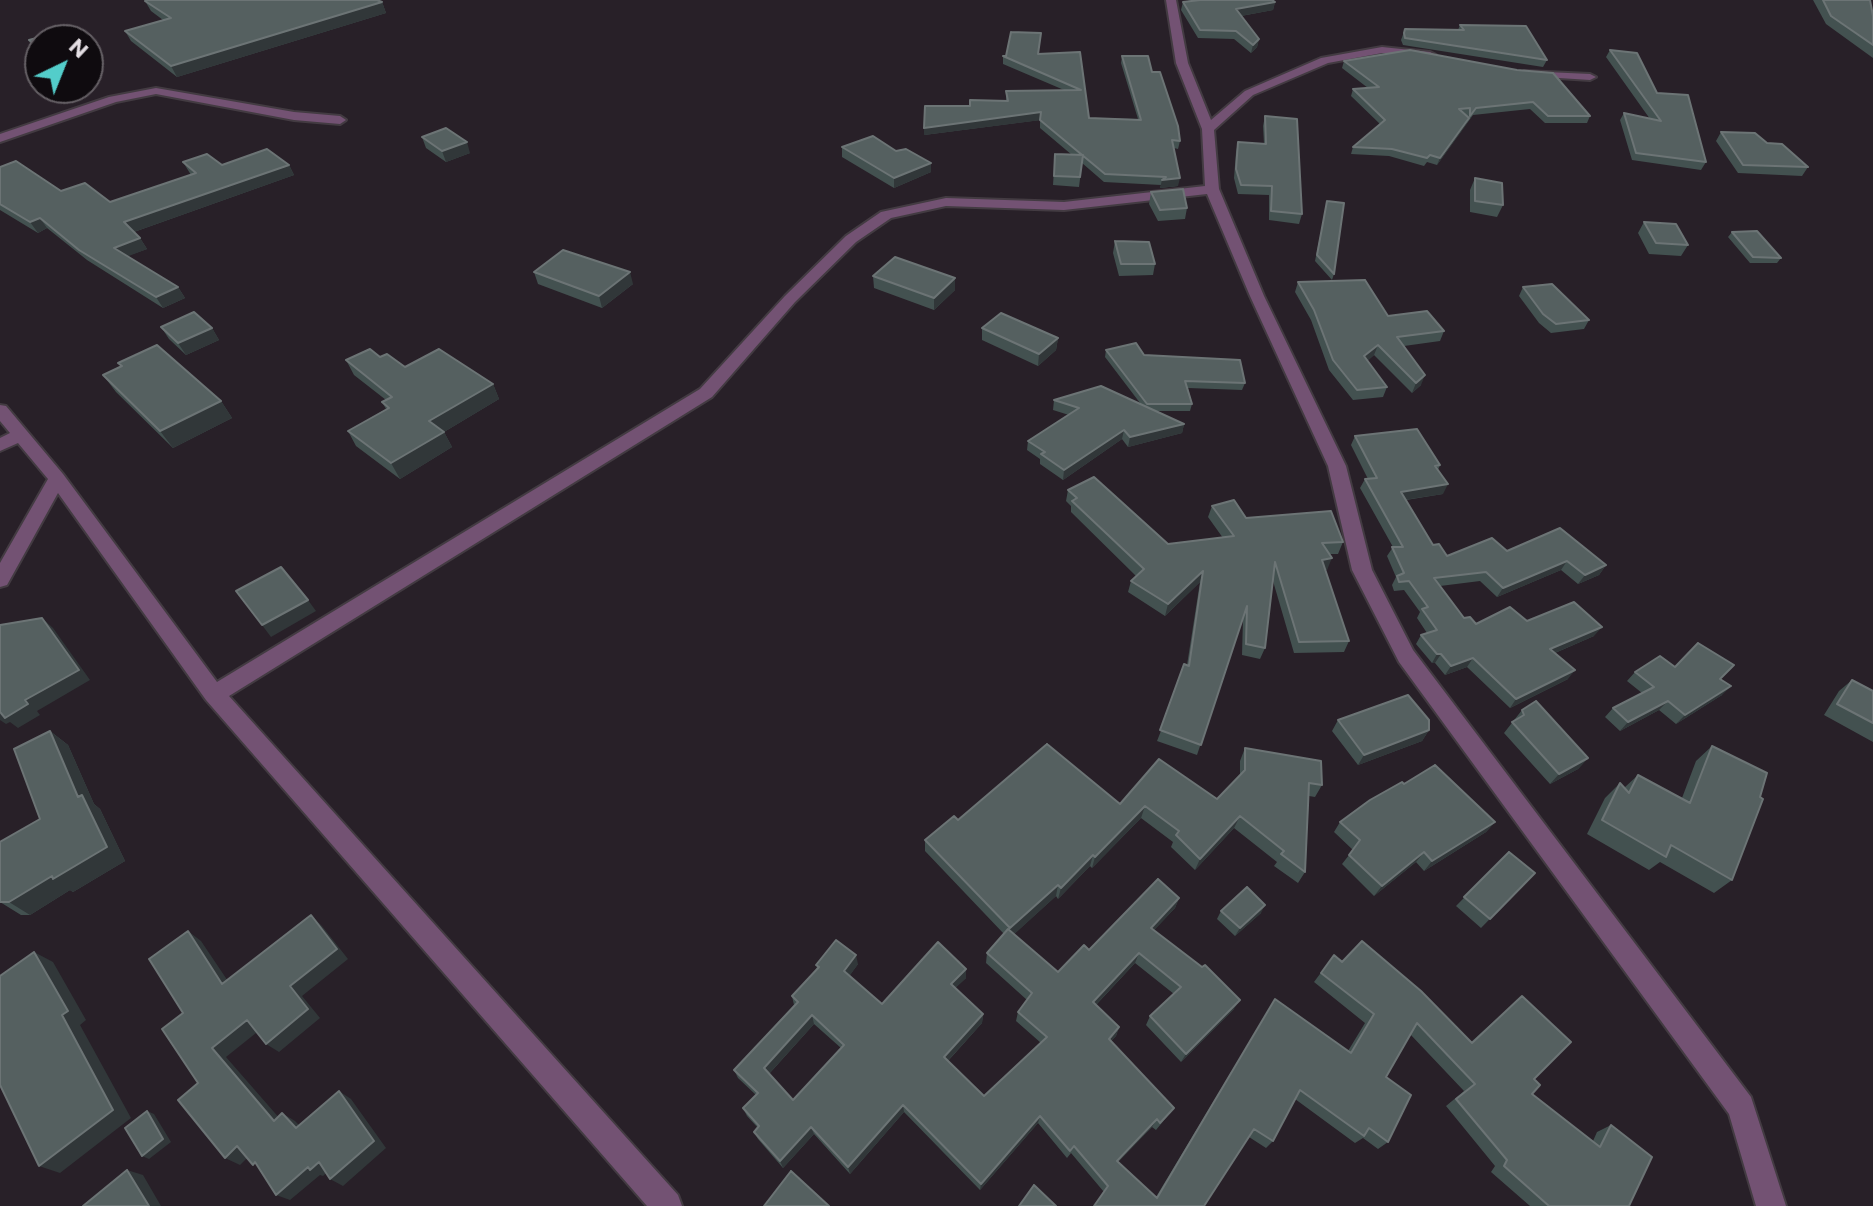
<!DOCTYPE html>
<style>
body{margin:0}
#map{position:relative;width:1873px;height:1206px;overflow:hidden;background:#282028;font-family:Commissioner,sans-serif}
canvas{display:block}
.north{position:absolute;left:24px;top:24px;width:80px;height:80px;box-sizing:border-box;background:#0f0b0f;border:2px solid #656065;border-radius:50%;rotate:43deg;font-size:22px;font-weight:700;line-height:32px;text-align:center;color:#e6e0e5}
.north::after{content:'';display:block;margin:auto;width:28px;height:36px;background:#53cdca;clip-path:polygon(50% 0,100% 100%,50% 72%,0 100%)}
</style>
<div id="map">
<canvas width="1873" height="1206"></canvas>
<div class="north">N</div>
</div>
<script>
const ctx = document.querySelector('canvas').getContext('2d');
ctx.lineJoin = 'round';
const shape = rows => new Path2D(rows.map(r => 'M' + r).join(''));
function stroke(path, color, width, dash) { ctx.strokeStyle = color; ctx.lineWidth = width; ctx.lineCap = dash ? 'butt' : 'round'; ctx.setLineDash(dash || []); ctx.stroke(path); }
function fillPath(path, color) { ctx.fillStyle = color; ctx.fill(path, 'evenodd'); }
const minor = shape([
 [1166,0,1176,0,1188,63,1211,120,1245,91,1321,58,1382,47,1430,52,1436,55,1430,58,1382,53,1328,63,1253,95,1214,130,1219,189,1264,296,1346,466,1372,570,1413,650,1751,1097,1786,1206,1756,1206,1729,1114,1399,662,1352,570,1328,466,1250,296,1207,194,1064,210,946,206,891,218,856,242,795,302,712,397,229,696,678,1195,682,1206,647,1206,206,700,58,493,7,585,0,587,0,563,48,479,18,443,0,451,0,438,10,433,0,421,0,405,6,406,63,474,217,682,700,389,785,296,846,236,881,212,946,198,1064,202,1205,186,1202,129,1176,63,1166,0],
 [1524,71,1590,74,1596,77,1590,80,1528,76,1524,75,1524,71],
 [156,88,294,112,340,116,346,120,340,124,294,120,156,94,116,102,0,142,0,134,109,97,156,88]
]);
stroke(minor, '#433b42', 4);
fillPath(minor, '#735273');
fillPath(shape([
 [1192,0,1272,0,1275,2,1273,10,1241,16,1259,39,1257,47,1251,53,1234,39,1198,38,1181,10,1183,2],
 [1813,0,1870,0,1873,16,1873,58,1826,24],
 [145,1,382,2,386,13,177,77,131,41,125,31,163,20,151,11],
 [1460,25,1547,60,1543,67,1403,45,1401,40,1405,29,1458,30],
 [29,40,40,40,40,54,35,50],
 [1410,50,1590,116,1587,123,1545,123,1530,109,1473,115,1437,165,1427,162,1424,166,1389,156,1351,154,1353,147,1380,124,1351,96,1353,89,1368,88,1342,68,1344,61],
 [1610,50,1657,93,1706,162,1701,170,1632,160,1620,120,1624,113,1650,119,1606,57],
 [1080,52,1089,118,1138,119,1121,63,1122,56,1152,72,1180,141,1178,149,1174,148,1178,186,1160,188,1161,185,1104,182,1082,163,1079,187,1053,185,1055,154,1072,155,1040,128,1040,120,924,135,970,106,1006,101,1006,91,1064,90,1003,64,1003,56],
 [1265,116,1302,214,1299,224,1269,220,1269,195,1238,194,1234,178,1236,152,1238,142,1264,144,1263,126],
 [1721,132,1767,143,1808,167,1802,176,1738,173,1716,141],
 [422,137,470,153,446,162,426,148],
 [842,147,896,151,931,163,931,172,894,188,842,157],
 [183,162,222,165,289,165,294,175,134,232,140,238,147,249,127,256,178,287,185,298,163,308,87,260,47,228,38,233,0,210,0,167,61,191,110,202,191,175],
 [1475,178,1503,205,1497,217,1470,212,1470,190],
 [1151,192,1187,208,1185,219,1158,221,1149,204],
 [1327,201,1334,274,1332,280,1315,261],
 [1644,222,1688,245,1681,256,1649,254,1638,233],
 [1732,232,1781,258,1777,263,1750,263,1728,237],
 [1115,241,1155,264,1153,275,1119,276,1113,253],
 [534,272,633,284,602,308,538,284],
 [873,276,955,278,955,290,934,310,874,288],
 [1298,282,1388,316,1444,331,1440,341,1404,346,1421,385,1412,393,1374,355,1367,361,1387,387,1383,397,1353,400,1329,370,1311,320,1295,292],
 [1523,287,1589,320,1584,329,1551,333,1539,323,1519,296],
 [161,327,212,328,219,340,186,355,169,339],
 [982,328,1058,338,1056,350,1038,366,982,340],
 [1106,350,1144,355,1245,383,1242,390,1188,388,1192,404,1190,411,1157,411,1184,424,1182,433,1128,447,1122,439,1063,480,1040,464,1040,459,1027,450,1028,441,1069,415,1053,410,1054,400,1140,403,1105,357],
 [380,357,405,367,493,384,499,399,444,432,452,447,400,479,356,446,348,431,386,409,382,402,386,400,354,375,346,360],
 [118,363,221,401,232,418,173,448,116,392,103,375,121,367],
 [1355,436,1440,465,1438,470,1443,494,1406,500,1433,545,1447,556,1507,551,1606,565,1599,575,1578,584,1561,570,1497,597,1480,581,1440,586,1464,618,1476,624,1527,621,1594,636,1555,653,1568,679,1510,708,1467,667,1445,675,1435,663,1432,663,1416,644,1421,635,1427,633,1417,618,1420,612,1404,590,1394,591,1392,585,1396,577,1387,556,1393,547,1360,488,1365,479,1368,479,1351,445],
 [1068,490,1168,544,1223,538,1208,517,1212,506,1246,518,1343,542,1338,554,1329,554,1327,570,1325,570,1349,641,1344,652,1294,653,1273,581,1265,648,1260,659,1242,655,1243,618,1197,755,1157,741,1187,665,1200,582,1165,616,1128,592,1131,581,1136,576,1071,512,1071,506,1066,501],
 [1675,667,1720,679,1722,695,1676,724,1659,710,1620,731,1605,717,1613,708,1642,693,1627,681,1635,672],
 [1852,680,1873,691,1873,742,1824,715,1839,691],
 [1522,710,1588,758,1578,769,1550,784,1504,733],
 [1338,720,1429,730,1422,741,1358,765,1332,731],
 [50,731,68,745,94,804,100,809,125,861,73,892,70,890,30,915,21,915,0,902,40,819],
 [1712,746,1732,880,1714,893,1660,862,1649,870,1587,834,1605,798,1620,783,1624,788,1638,775,1682,798,1696,761],
 [1245,748,1322,785,1315,797,1309,796,1305,872,1298,883,1274,866,1277,862,1234,828,1195,870,1171,847,1173,842,1141,818,1092,868,1090,866,1058,899,1056,896,1014,934,1058,972,1089,950,1179,898,1175,908,1154,930,1234,1009,1181,1062,1146,1025,1150,1016,1174,994,1135,963,1096,1005,1119,1027,1116,1036,1111,1041,1174,1108,1156,1130,1152,1127,1118,1162,1156,1197,1275,999,1348,1051,1365,1023,1314,982,1334,955,1471,1042,1522,996,1534,1079,1532,1094,1593,1141,1597,1132,1611,1125,1629,1206,1530,1206,1491,1172,1495,1166,1446,1106,1464,1091,1410,1034,1386,1077,1388,1142,1378,1149,1363,1138,1355,1143,1295,1099,1273,1141,1266,1148,1249,1137,1204,1206,1104,1192,1071,1153,1067,1158,1038,1123,980,1190,904,1112,850,1174,814,1134,783,1168,758,1139,754,1132,758,1128,747,1116,743,1108,756,1095,738,1078,734,1070,794,1005,792,996,817,968,816,965,858,964,849,976,882,1004,966,969,966,978,955,988,983,1014,982,1023,948,1061,984,1096,1041,1043,1016,1021,1018,1012,1027,1000,986,963,987,953,1004,934,925,851,925,840,958,820,1120,804,1217,799,1240,776,1240,761],
 [814,1024,841,1048,793,1100,769,1074],
 [1404,784,1495,822,1486,832,1424,871,1416,862,1374,896,1342,864,1353,850,1334,832,1340,822],
 [1509,852,1535,873,1481,928,1456,906],
 [1221,911,1261,913,1235,936,1217,919]
]), '#435150');
fillPath(shape([
 [382,2,386,13,177,77,171,66],
 [1275,2,1273,10,1235,17,1236,9],
 [1259,39,1257,47,1251,53,1253,45],
 [90,64,96,75,88,77,88,65],
 [1041,112,1041,120,924,135,924,128],
 [1469,118,1466,125,1437,165,1440,158],
 [467,142,470,153,446,162,442,151],
 [931,163,931,172,894,188,894,178],
 [289,165,294,175,131,233,124,222],
 [1180,178,1178,186,1160,188,1162,180],
 [40,218,47,228,38,233,30,222],
 [140,238,147,249,121,259,114,248],
 [630,272,633,284,602,308,599,296],
 [955,278,955,290,934,310,934,298],
 [178,287,185,298,163,308,156,297],
 [212,328,219,340,186,355,178,343],
 [1058,338,1056,350,1038,366,1039,354],
 [1378,345,1374,355,1361,367,1364,356],
 [1425,375,1421,385,1412,393,1416,383],
 [493,384,499,399,444,432,452,447,400,479,391,463,429,421],
 [221,401,232,418,173,448,160,431],
 [1184,424,1182,433,1128,447,1130,437],
 [1124,430,1122,439,1063,480,1064,470],
 [1448,484,1443,494,1397,501,1401,492],
 [1332,558,1327,570,1317,571,1322,560],
 [1567,561,1561,570,1497,597,1503,588],
 [1606,565,1599,575,1578,584,1585,575],
 [1203,571,1200,582,1165,616,1168,604],
 [308,600,316,611,271,637,262,625],
 [42,618,53,628,90,680,37,711,40,715,18,728,10,722,6,724,0,720,0,712,25,700],
 [1602,627,1594,636,1543,658,1550,649],
 [1437,654,1441,654,1435,663,1432,663],
 [1473,658,1467,667,1445,675,1451,666],
 [1575,670,1568,679,1510,708,1516,699],
 [1731,686,1722,695,1676,724,1685,715],
 [1668,701,1659,710,1620,731,1628,722],
 [1429,730,1422,741,1358,765,1364,755],
 [50,731,68,745,94,804,100,809,125,861,73,892,70,890,30,915,9,902,78,797],
 [1588,758,1578,769,1550,784,1559,774],
 [1145,806,1141,818,1092,868,1095,857],
 [1240,816,1234,828,1195,870,1200,859],
 [1495,822,1486,832,1424,871,1432,861],
 [1424,852,1416,862,1374,896,1382,886],
 [1093,855,1090,866,1058,899,1061,888],
 [1058,885,1056,896,1009,939,1010,928],
 [1179,898,1175,908,1147,938,1151,928],
 [1265,905,1261,913,1235,936,1240,928],
 [311,915,322,926,348,959,302,996,320,1018,279,1052,266,1044,290,986],
 [188,931,201,941,236,993,222,984],
 [34,952,53,962,86,1020,80,1025,131,1118,60,1173,39,1166,62,1015],
 [1139,953,1135,963,1090,1011,1093,1002],
 [856,955,858,964,846,981,844,971],
 [966,969,966,978,950,993,951,984],
 [1240,1000,1234,1009,1181,1062,1186,1054],
 [983,1014,982,1023,944,1065,944,1057],
 [812,1015,814,1024,767,1076,764,1068],
 [247,1020,261,1029,226,1057,288,1128,274,1121,212,1048],
 [1119,1027,1116,1036,1105,1048,1109,1039],
 [339,1091,351,1099,386,1148,343,1186,330,1179],
 [903,1105,904,1112,850,1174,848,1167],
 [147,1111,154,1114,171,1142,149,1159,142,1156],
 [282,1113,295,1121,309,1135,296,1128],
 [1040,1116,1038,1123,980,1190,981,1184],
 [1157,1119,1152,1127,1113,1167,1117,1161],
 [811,1127,814,1134,783,1168,780,1161],
 [237,1146,252,1153,240,1165,225,1158],
 [319,1162,332,1168,323,1176,320,1175,290,1200,276,1195,308,1167],
 [127,1170,143,1175,161,1206,149,1206]
]), '#313739');
const building = shape([
 [147,0,377,0,382,2,171,66,125,31,171,18,145,1,147,0],
 [1200,0,1272,0,1275,2,1236,9,1259,39,1253,45,1236,31,1200,30,1183,2,1200,0],
 [1823,0,1870,0,1873,16,1873,45,1831,16,1823,0],
 [1460,25,1526,26,1547,60,1405,38,1404,33,1405,29,1464,30,1460,25],
 [1011,32,1041,33,1038,54,1080,52,1089,118,1141,120,1122,56,1148,56,1152,72,1160,72,1178,126,1180,141,1172,140,1180,178,1162,180,1166,177,1105,174,1040,120,1041,112,924,128,925,106,970,106,970,100,1008,101,1006,91,1081,90,1003,56,1006,56,1011,32],
 [52,34,60,40,40,40,40,49,29,40,52,34],
 [1410,50,1517,70,1553,73,1590,116,1548,116,1533,102,1476,108,1470,116,1470,108,1459,109,1469,118,1440,158,1430,155,1427,158,1392,149,1353,147,1385,120,1353,89,1379,87,1344,61,1410,50],
 [1610,50,1637,53,1657,93,1688,95,1706,162,1636,153,1624,113,1661,121,1610,50],
 [1265,116,1297,119,1302,214,1271,211,1272,186,1241,185,1236,169,1238,142,1266,144,1265,116],
 [446,128,467,142,442,151,422,137,446,128],
 [1721,132,1755,133,1767,143,1782,144,1808,167,1743,165,1721,132],
 [873,136,896,151,906,149,931,163,894,178,842,147,873,136],
 [267,149,289,165,124,222,140,238,114,248,178,287,156,297,79,250,40,218,30,222,0,204,0,167,16,161,61,191,85,183,110,202,196,173,183,162,207,154,222,165,267,149],
 [1055,154,1083,155,1080,177,1054,176,1055,154],
 [1475,178,1502,183,1503,205,1475,201,1475,178],
 [1183,189,1187,208,1160,210,1151,192,1183,189],
 [1327,201,1344,203,1334,274,1317,255,1327,201],
 [1644,222,1676,224,1688,245,1656,243,1644,222],
 [1757,231,1781,258,1753,257,1732,232,1757,231],
 [1115,241,1149,242,1155,264,1121,264,1115,241],
 [563,250,630,272,599,296,534,272,563,250],
 [895,257,955,278,934,298,873,276,895,257],
 [1365,280,1388,316,1427,311,1444,331,1397,337,1425,375,1416,383,1378,345,1364,356,1387,387,1357,390,1333,360,1314,310,1298,282,1365,280],
 [1552,284,1589,320,1556,324,1543,314,1523,287,1552,284],
 [194,312,212,328,178,343,161,327,194,312],
 [1001,313,1058,338,1039,354,982,328,1001,313],
 [1136,343,1144,355,1240,360,1245,383,1185,381,1192,404,1147,404,1106,350,1136,343],
 [157,345,221,401,160,431,103,375,122,366,118,363,157,345],
 [370,349,380,357,387,354,405,367,439,349,493,384,429,421,444,432,391,463,348,431,389,408,382,402,392,397,346,360,370,349],
 [1101,386,1184,424,1130,437,1124,430,1064,470,1041,454,1045,452,1028,441,1079,408,1054,400,1101,386],
 [1417,429,1440,465,1435,466,1448,484,1401,492,1433,545,1439,544,1447,556,1492,538,1507,551,1560,528,1606,565,1585,575,1567,561,1503,588,1486,572,1434,578,1464,618,1470,617,1476,624,1510,607,1527,621,1574,602,1602,627,1550,649,1575,670,1516,699,1473,658,1451,666,1441,654,1437,654,1421,635,1437,630,1422,609,1428,607,1409,581,1399,582,1397,576,1404,573,1392,547,1403,547,1365,479,1377,478,1355,436,1417,429],
 [1094,477,1168,544,1234,536,1212,506,1234,500,1246,518,1331,511,1343,542,1322,543,1332,558,1322,560,1349,641,1299,642,1275,562,1265,648,1246,644,1247,606,1201,745,1160,730,1184,664,1189,666,1203,571,1168,604,1131,581,1144,569,1072,501,1077,498,1068,490,1094,477],
 [281,567,308,600,262,625,236,591,281,567],
 [42,618,79,670,25,700,28,704,5,718,0,712,0,625,42,618],
 [1698,643,1734,665,1720,679,1731,686,1685,715,1668,701,1628,722,1613,708,1654,687,1635,672,1660,656,1675,667,1698,643],
 [1852,680,1873,691,1873,723,1837,704,1852,680],
 [1408,695,1429,720,1429,730,1364,755,1338,720,1408,695],
 [1536,701,1588,758,1559,774,1512,722,1524,715,1522,710,1536,701],
 [50,731,78,797,82,795,107,847,53,879,52,876,9,902,0,902,0,842,40,819,14,749,50,731],
 [1047,744,1120,804,1159,759,1217,799,1245,770,1245,748,1321,761,1322,785,1309,783,1305,872,1281,854,1284,851,1240,816,1200,859,1176,835,1179,831,1145,806,1095,857,1093,855,1061,888,1058,885,1010,928,925,840,954,816,958,820,1047,744],
 [1712,746,1767,773,1760,797,1763,799,1732,880,1671,845,1666,857,1602,820,1620,783,1629,793,1638,775,1690,803,1712,746],
 [1435,765,1495,822,1432,861,1424,852,1382,886,1349,855,1360,840,1340,822,1370,800,1402,782,1404,784,1435,765],
 [1509,852,1535,873,1490,919,1464,897,1509,852],
 [1158,879,1179,898,1151,928,1202,967,1205,965,1240,1000,1186,1054,1150,1016,1181,987,1139,953,1093,1002,1119,1027,1109,1039,1174,1108,1160,1123,1157,1119,1117,1161,1157,1198,1275,999,1351,1053,1374,1014,1321,973,1334,955,1342,962,1362,941,1421,991,1472,1043,1522,996,1571,1042,1534,1079,1540,1085,1532,1094,1600,1147,1611,1125,1652,1157,1629,1206,1549,1206,1504,1166,1507,1160,1456,1099,1475,1084,1417,1023,1386,1077,1411,1095,1388,1142,1369,1128,1364,1136,1300,1090,1273,1141,1254,1129,1204,1206,1094,1206,1108,1186,1074,1146,1070,1151,1040,1116,981,1184,903,1105,848,1167,811,1127,780,1161,754,1132,759,1126,743,1108,758,1093,734,1070,798,1002,792,996,819,967,816,965,836,940,856,955,844,971,882,1004,938,942,966,969,951,984,983,1014,944,1057,984,1096,1047,1037,1018,1012,1032,993,987,953,1008,929,1058,972,1084,945,1089,950,1158,879],
 [812,1015,844,1045,793,1100,764,1068,812,1015],
 [1247,887,1265,905,1240,928,1221,911,1247,887],
 [311,915,337,949,290,986,308,1009,266,1044,247,1020,212,1048,274,1121,282,1113,296,1128,339,1091,374,1141,330,1179,319,1162,310,1170,308,1167,276,1195,255,1162,253,1165,237,1146,225,1158,178,1100,198,1083,162,1029,183,1013,149,959,188,931,222,984,311,915],
 [34,952,68,1011,62,1015,113,1110,39,1166,0,1085,0,976,34,952],
 [147,1111,163,1139,142,1156,125,1128,147,1111],
 [127,1170,149,1206,83,1206,127,1170],
 [791,1171,829,1206,764,1206,791,1171],
 [1034,1185,1056,1206,1019,1206,1034,1185]
]);
fillPath(building, '#556060');
stroke(building, '#6c7475', 2);
</script>
